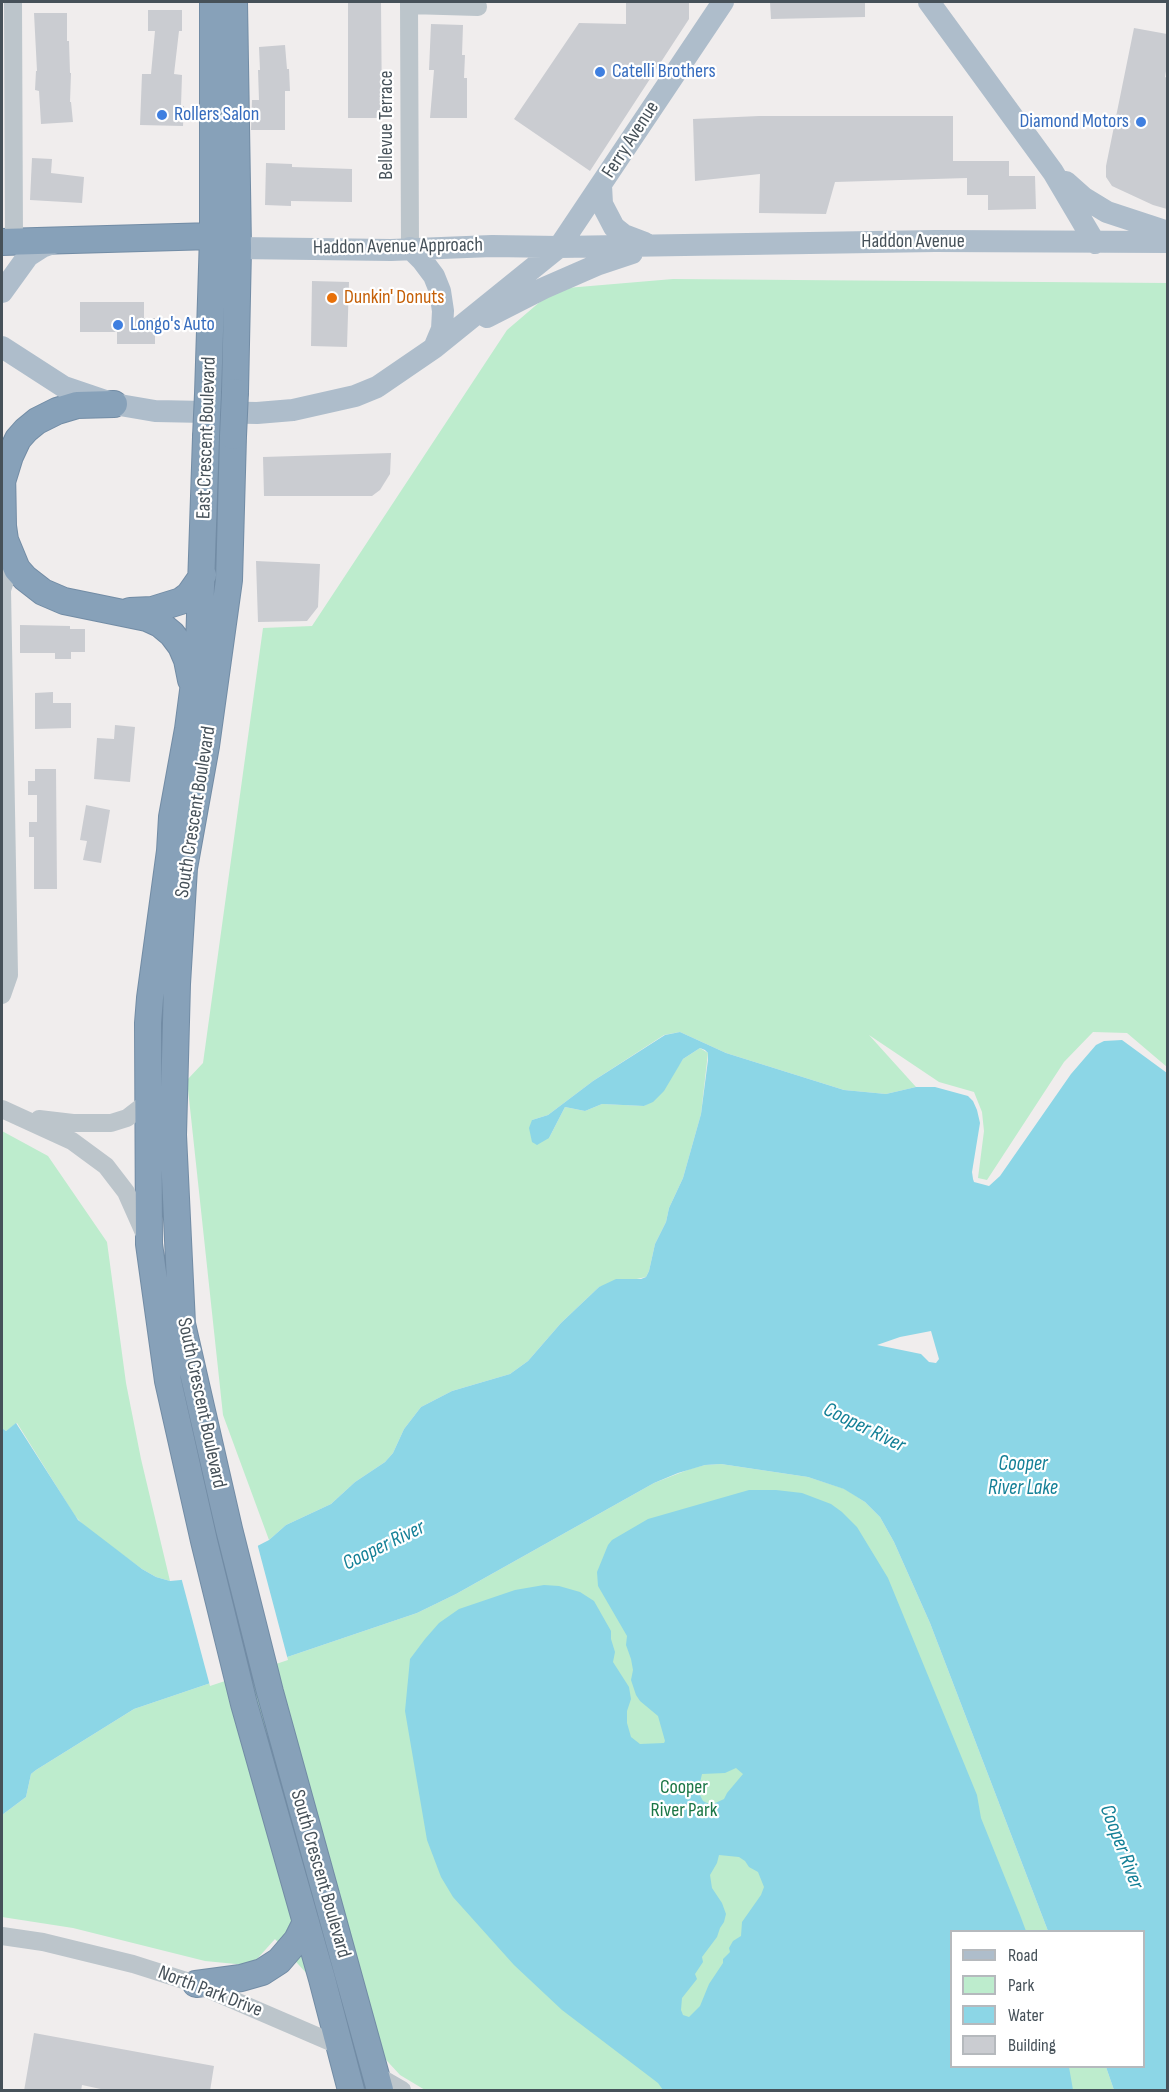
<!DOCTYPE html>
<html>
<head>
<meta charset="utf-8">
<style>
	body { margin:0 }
	#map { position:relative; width:1169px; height:2092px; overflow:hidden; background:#f0eded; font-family:"Sofia Sans Condensed",sans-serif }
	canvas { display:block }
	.frame { position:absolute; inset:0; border:3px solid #465159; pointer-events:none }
	.legend { position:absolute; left:950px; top:1930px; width:195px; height:138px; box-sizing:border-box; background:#fff; border:2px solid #b5b9bd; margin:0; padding:8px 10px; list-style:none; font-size:18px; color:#465159 }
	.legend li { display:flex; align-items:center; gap:12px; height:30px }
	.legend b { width:30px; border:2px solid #b5b9bd }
</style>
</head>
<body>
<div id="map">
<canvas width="1169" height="2092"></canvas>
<div class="frame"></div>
<ul class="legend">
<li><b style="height:8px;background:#aebdcb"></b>Road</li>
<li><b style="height:16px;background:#bdeccd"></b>Park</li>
<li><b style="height:16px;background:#8cd6e6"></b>Water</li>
<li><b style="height:16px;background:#caccd1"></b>Building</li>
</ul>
</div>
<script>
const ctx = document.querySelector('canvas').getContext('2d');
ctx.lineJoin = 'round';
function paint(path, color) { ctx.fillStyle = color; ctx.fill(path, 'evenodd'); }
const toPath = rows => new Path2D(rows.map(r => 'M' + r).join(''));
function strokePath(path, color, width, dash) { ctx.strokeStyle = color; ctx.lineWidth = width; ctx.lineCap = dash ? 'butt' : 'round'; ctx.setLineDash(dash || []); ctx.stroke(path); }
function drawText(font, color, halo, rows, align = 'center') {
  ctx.font = font + ' "Sofia Sans Condensed",sans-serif'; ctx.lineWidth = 4.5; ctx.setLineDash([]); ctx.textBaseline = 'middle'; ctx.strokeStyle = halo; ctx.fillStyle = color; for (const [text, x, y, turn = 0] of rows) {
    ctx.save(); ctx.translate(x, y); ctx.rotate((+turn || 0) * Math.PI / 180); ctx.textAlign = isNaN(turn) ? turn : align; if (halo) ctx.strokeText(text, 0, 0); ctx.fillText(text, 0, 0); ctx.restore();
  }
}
paint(toPath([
	[673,279,1167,283,1167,1067,1127,1033,1093,1032,1064,1062,987,1180,978,1178,984,1131,982,1112,974,1092,939,1082,869,1035,916,1087,886,1094,844,1090,726,1053,680,1032,664,1035,593,1081,548,1115,532,1120,549,1138,565,1107,585,1111,602,1104,644,1106,653,1101,683,1059,700,1048,708,1053,701,1114,683,1178,669,1208,666,1222,655,1244,649,1271,646,1277,599,1287,561,1323,528,1361,510,1374,452,1391,421,1407,404,1429,393,1453,385,1462,355,1482,331,1504,286,1525,269,1540,223,1415,187,1080,203,1063,263,628,312,626,507,330,555,289],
	[2,1131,48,1156,107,1242,126,1383,141,1459,170,1581,156,1577,142,1569,86,1528,75,1516,17,1423,6,1431,2,1428],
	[721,1464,808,1477,845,1489,865,1502,880,1517,894,1542,930,1623,1048,1931,952,1932,952,2066,1106,2067,1114,2090,425,2090,400,2075,275,1939,257,1959,246,1965,205,1961,73,1928,2,1917,2,1815,26,1797,31,1774,36,1770,134,1709,417,1613,456,1594,654,1483,690,1469,705,1465]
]), '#bdeccd');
paint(toPath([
	[680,1032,726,1053,844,1090,886,1094,916,1087,935,1087,968,1096,973,1101,977,1110,980,1123,972,1172,973,1179,974,1182,989,1186,1000,1176,1071,1074,1096,1045,1104,1041,1122,1040,1167,1073,1167,2090,1114,2090,1106,2067,1144,2066,1144,1932,1048,1931,930,1623,894,1542,880,1517,865,1502,844,1489,808,1477,721,1464,705,1465,678,1473,654,1483,456,1594,417,1613,134,1709,36,1770,31,1774,26,1797,2,1815,2,1428,6,1431,16,1423,78,1520,142,1569,156,1577,170,1581,181,1580,209,1571,269,1540,286,1525,331,1504,355,1482,385,1462,393,1453,404,1429,421,1407,452,1391,510,1374,528,1361,561,1323,599,1287,616,1279,641,1279,646,1277,649,1271,655,1244,666,1222,669,1208,683,1178,701,1114,708,1060,708,1053,705,1050,700,1048,683,1059,664,1091,653,1102,644,1106,602,1104,585,1111,565,1107,549,1138,537,1145,532,1142,529,1128,532,1120,548,1115,593,1081,665,1035],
	[931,1331,939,1359,936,1363,929,1362,921,1354,877,1345,900,1337],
	[749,1490,776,1490,802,1493,831,1504,842,1512,857,1527,888,1578,977,1795,981,1818,1020,1915,1026,1931,952,1932,952,2066,1069,2067,1073,2090,663,2090,658,2083,562,2010,514,1965,453,1897,441,1877,427,1840,405,1711,410,1659,425,1639,439,1623,459,1609,515,1590,544,1585,559,1586,580,1592,594,1601,611,1631,611,1639,615,1652,613,1662,629,1687,631,1699,627,1711,627,1723,631,1737,640,1744,664,1743,665,1741,658,1716,640,1701,636,1695,631,1680,633,1670,631,1659,626,1645,627,1636,598,1586,597,1572,608,1545,612,1540,648,1519],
	[736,1768,743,1774,727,1793,724,1799,711,1805,703,1801,698,1791,702,1774,725,1773],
	[719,1855,739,1857,745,1861,749,1867,758,1872,764,1887,761,1895,742,1922,741,1936,733,1941,729,1948,730,1952,723,1959,723,1963,709,1984,700,2006,689,2017,683,2015,681,2010,682,1998,697,1979,695,1974,703,1962,702,1957,717,1937,720,1928,724,1922,726,1914,722,1903,712,1888,710,1875,717,1863]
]), '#8cd6e6');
paint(toPath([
	[257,1543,288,1660,210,1686,181,1577,208,1569]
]), '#f0eded');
paint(toPath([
	[348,2,381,2,382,118,348,118],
	[626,2,689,2,689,19,590,171,514,119,579,23,626,24],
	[770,2,865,2,865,17,771,19],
	[148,10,182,10,182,31,179,31,174,74,182,75,181,106,184,106,183,126,140,125,142,74,151,74,155,31,148,31],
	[34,13,67,13,67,41,69,41,70,73,71,73,70,102,71,102,73,122,41,124,39,91,35,90,36,71,37,71],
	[431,24,463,25,462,55,465,55,464,78,467,78,467,118,430,118,434,70,429,70],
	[1134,28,1167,34,1167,65,1165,77,1167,78,1167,209,1153,205,1112,186,1106,177,1106,166],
	[285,45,287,69,289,69,290,91,285,91,285,130,251,130,252,100,259,100,258,70,260,70,259,47],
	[759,116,953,116,953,161,1009,161,1009,176,1035,176,1036,209,988,210,988,195,967,195,967,178,835,182,826,214,759,213,760,174,695,181,693,119],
	[32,158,52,159,51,173,84,177,82,203,30,200],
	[266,163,292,164,292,167,352,169,352,202,291,201,291,206,265,205],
	[312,281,349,282,347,347,311,346],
	[80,302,144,302,144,318,155,318,155,344,117,344,117,332,80,332],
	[391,453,390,474,380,490,372,496,264,496,263,457],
	[256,561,320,564,318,607,307,621,258,622],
	[20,625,70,626,70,629,85,629,85,652,71,652,71,659,55,659,55,653,20,653],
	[53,692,53,703,71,703,71,728,35,729,35,693],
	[115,725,135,727,130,782,94,779,97,738,114,739],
	[35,769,56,769,57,889,34,889,34,837,29,837,29,822,37,822,37,795,28,795,28,781,35,781],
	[86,805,110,810,101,863,83,860,87,841,80,840],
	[34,2033,214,2066,210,2091,110,2091,82,2085,81,2091,24,2091]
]), '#caccd1');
const highway = toPath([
	[234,2,238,248,235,392],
	[2,242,213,236],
	[208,394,213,236,213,2],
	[233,436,229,580,206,746,184,868,177,984,173,1135,182,1324,229,1529,270,1692,380,2090],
	[206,437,199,645,188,729,172,817,170,851,150,998,148,1023,149,1244,168,1381,204,1541,244,1704,322,1979,351,2090],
	[2,469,3,526,5,540,17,569,25,578,43,592,64,601,147,618,160,624,172,634,181,646,187,660,191,680],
	[2,482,10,456,18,439,26,430,37,421,57,411,77,405,114,404],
	[130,611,152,610,181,601,189,595,203,575],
	[196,1984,241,1978,262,1972,279,1961,297,1940,306,1922]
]);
strokePath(highway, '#728ca5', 28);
strokePath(toPath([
	[13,2,14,242],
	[409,2,410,248],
	[409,5,478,7],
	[2,995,9,975,2,590,13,557],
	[2,1109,72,1141,106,1166,126,1192,146,1237],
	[39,1119,73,1123,111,1123,127,1118,149,1101],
	[2,1936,43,1942,133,1964,196,1984,340,2046],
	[376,2075,402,2090]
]), '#bcc5cb', 18);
strokePath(toPath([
	[929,2,1053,172,1095,243],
	[1066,182,1084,198,1107,212,1168,232],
	[601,185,602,204,614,227,624,235,645,243],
	[238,248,391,250,492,246,559,247,935,241,1168,242],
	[410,248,422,260,434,276,440,291,443,311,442,329,434,348],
	[2,292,28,256,42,247,59,241],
	[487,317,544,288,599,264,632,253],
	[2,347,64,387,114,404,155,411,257,413,293,410,355,396,377,387,434,348,559,247,723,2]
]), '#aebdcb', 22);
strokePath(highway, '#87a1b9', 26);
const highwayBridge = toPath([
	[233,436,235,392],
	[206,437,208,394]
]);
strokePath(highwayBridge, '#728ca5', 28, []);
strokePath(highwayBridge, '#87a1b9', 26);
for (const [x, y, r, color] of [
	[600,72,6,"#3f7fe0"],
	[162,115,6,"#3f7fe0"],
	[1141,122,6,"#3f7fe0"],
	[332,298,6,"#e8710a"],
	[118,325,6,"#3f7fe0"]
]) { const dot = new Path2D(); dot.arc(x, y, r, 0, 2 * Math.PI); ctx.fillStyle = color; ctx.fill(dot); strokePath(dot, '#fff', 2); }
drawText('20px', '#366cbe', '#fff', [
	["Catelli Brothers",612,72],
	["Rollers Salon",174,115],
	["Diamond Motors",1129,122,"right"],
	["Longo's Auto",130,325]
], 'left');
drawText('20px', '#465159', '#fff', [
	["Bellevue Terrace",387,125,-90],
	["Ferry Avenue",631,140,-57],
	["Haddon Avenue",913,242],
	["Haddon Avenue Approach",398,247,-1],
	["East Crescent Boulevard",207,438,-88],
	["South Crescent Boulevard",196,812,-81],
	["South Crescent Boulevard",201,1403,78],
	["South Crescent Boulevard",320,1874,74],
	["North Park Drive",210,1992,21]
]);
drawText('20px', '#c56008', '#fff', [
	["Dunkin' Donuts",344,298]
], 'left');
drawText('20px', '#1b7646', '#fff', [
	["Cooper",684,1788],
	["River Park",684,1811]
]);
drawText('italic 21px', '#148097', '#fff', [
	["Cooper River",864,1428,26],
	["Cooper",1023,1465],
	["River Lake",1023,1489],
	["Cooper River",384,1546,-26],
	["Cooper River",1121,1847,69]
]);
</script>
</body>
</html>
